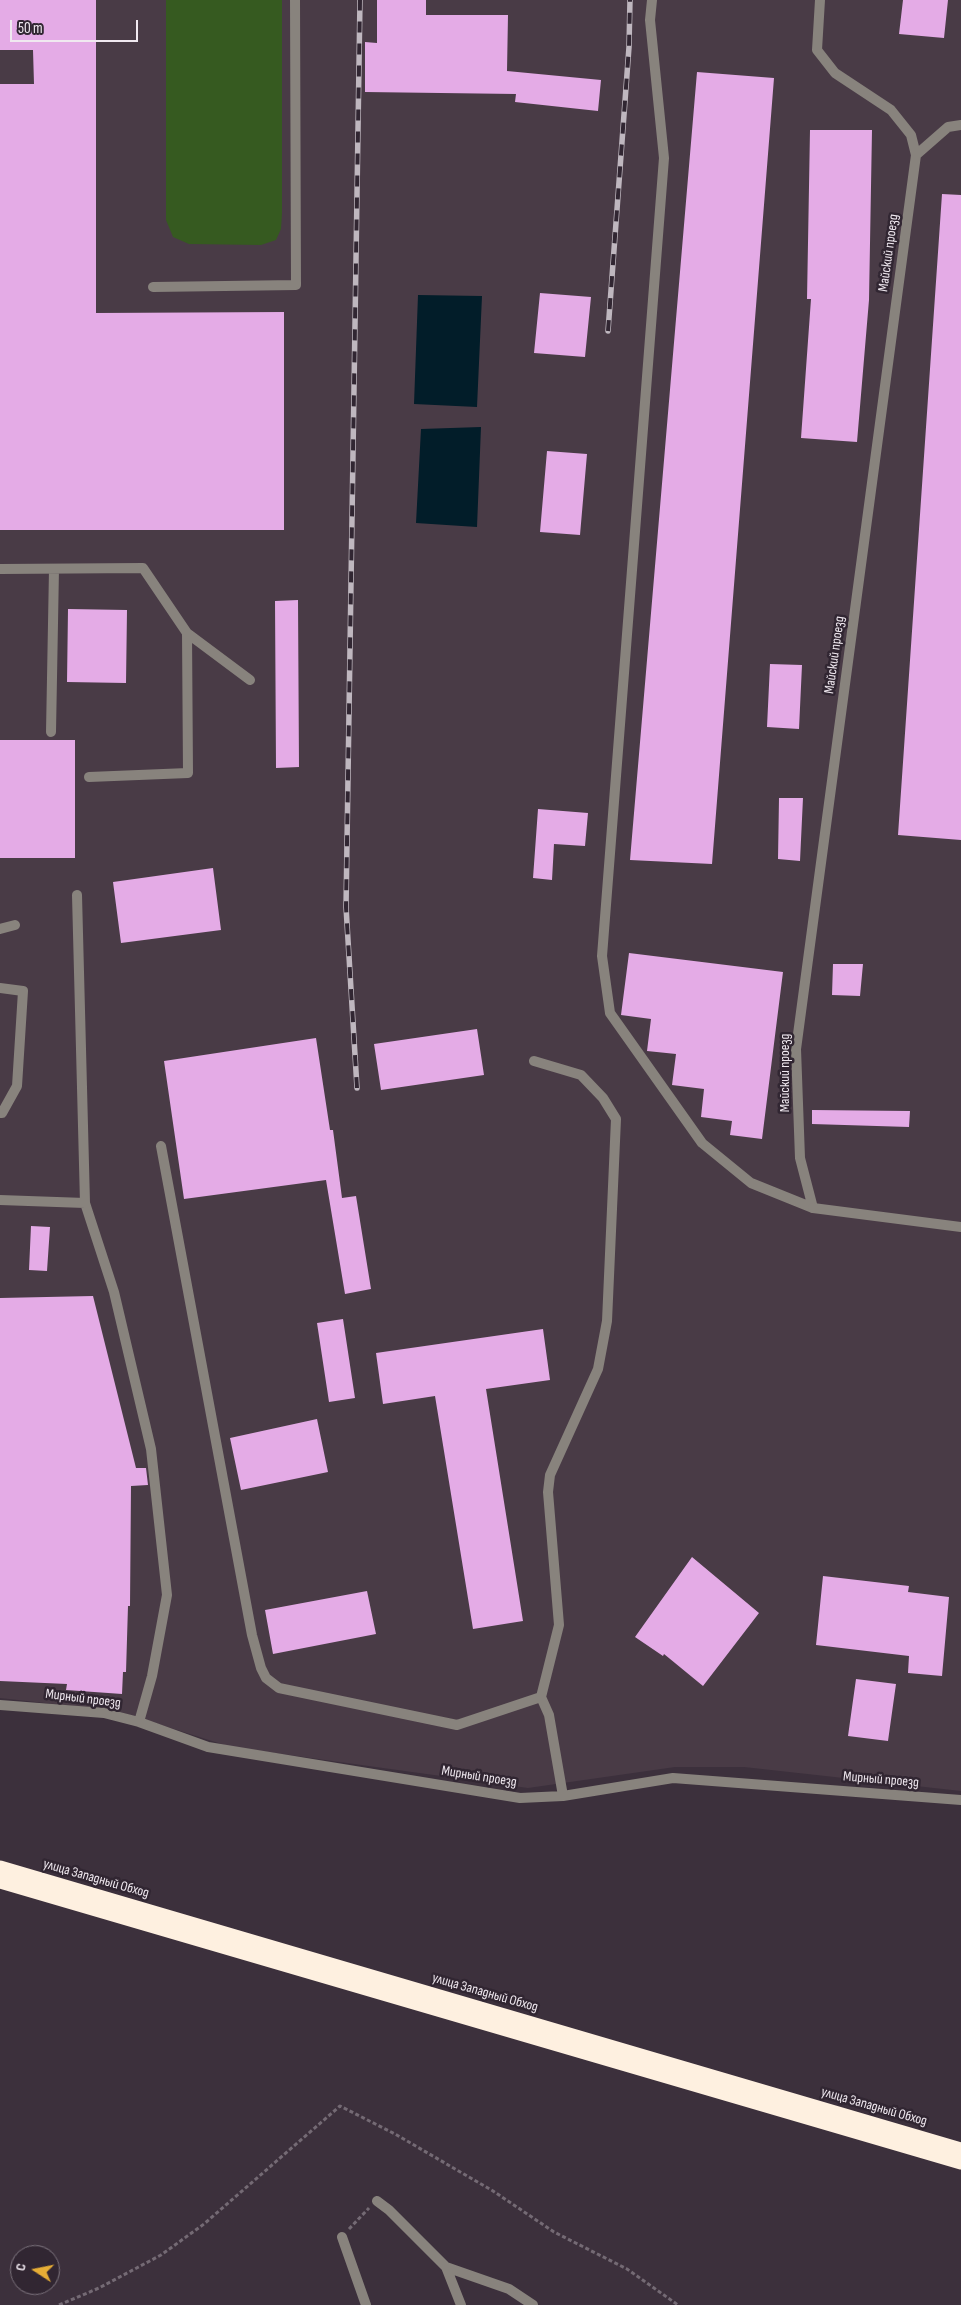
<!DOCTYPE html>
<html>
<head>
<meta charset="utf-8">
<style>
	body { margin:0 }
	#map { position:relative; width:961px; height:2305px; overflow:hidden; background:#3c303c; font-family:"Sofia Sans Condensed",sans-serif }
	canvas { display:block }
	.north { position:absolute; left:10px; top:2245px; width:50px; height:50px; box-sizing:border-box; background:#312632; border:1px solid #7d747e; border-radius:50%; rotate:281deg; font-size:14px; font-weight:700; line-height:20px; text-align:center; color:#f0e9f0 }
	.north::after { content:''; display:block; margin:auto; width:18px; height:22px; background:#e6ad36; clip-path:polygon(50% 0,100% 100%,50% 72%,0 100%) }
	.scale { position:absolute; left:10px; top:20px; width:128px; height:22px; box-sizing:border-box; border:2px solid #f0e9f0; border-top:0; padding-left:6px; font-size:15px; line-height:18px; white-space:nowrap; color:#f0e9f0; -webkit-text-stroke:4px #312632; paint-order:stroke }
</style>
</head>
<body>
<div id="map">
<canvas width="961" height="2305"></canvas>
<div class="north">С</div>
<div class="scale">50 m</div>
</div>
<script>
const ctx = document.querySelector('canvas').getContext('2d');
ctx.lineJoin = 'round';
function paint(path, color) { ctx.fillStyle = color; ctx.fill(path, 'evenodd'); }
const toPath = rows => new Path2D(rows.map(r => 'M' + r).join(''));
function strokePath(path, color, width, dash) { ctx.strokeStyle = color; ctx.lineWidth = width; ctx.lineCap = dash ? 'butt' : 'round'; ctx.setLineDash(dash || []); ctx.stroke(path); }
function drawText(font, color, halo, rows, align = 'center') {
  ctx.font = font + ' "Sofia Sans Condensed",sans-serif'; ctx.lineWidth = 5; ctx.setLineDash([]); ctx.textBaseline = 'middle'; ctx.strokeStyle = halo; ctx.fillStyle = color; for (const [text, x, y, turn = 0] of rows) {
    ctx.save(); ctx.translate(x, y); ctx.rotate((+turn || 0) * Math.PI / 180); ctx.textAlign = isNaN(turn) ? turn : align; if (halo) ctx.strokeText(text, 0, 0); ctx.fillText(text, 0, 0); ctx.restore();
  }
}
paint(toPath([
	[0,0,961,0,961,1791,744,1767,675,1767,528,1788,231,1747,117,1711,0,1698]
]), '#493b46');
paint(toPath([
	[166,0,282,0,282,213,281,229,276,240,261,245,189,244,173,237,166,220]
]), '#365a20');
paint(toPath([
	[418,295,482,296,477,407,414,404],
	[481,427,477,527,416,523,421,429]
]), '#021d29');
paint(toPath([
	[0,0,96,0,96,313,284,312,284,530,0,530,0,84,34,84,33,50,0,50],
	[377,0,426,0,426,15,508,15,507,71,601,80,598,111,515,102,516,94,365,92,365,42,377,43],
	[903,0,948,0,944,38,899,34],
	[697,72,774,78,712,864,630,860],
	[810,130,872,130,869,300,857,442,801,438,811,299,807,299],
	[942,194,961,195,961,840,898,835],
	[540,293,591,297,585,357,534,353],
	[547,451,587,454,580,535,540,532],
	[298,600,299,767,276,768,275,601],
	[68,609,127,610,126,683,67,682],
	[770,664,802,665,799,729,767,727],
	[0,740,75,740,75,858,0,858],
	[779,798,803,798,800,861,778,859],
	[538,809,588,813,585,846,554,844,552,880,533,878],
	[213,868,221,930,121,943,113,882],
	[629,953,783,972,762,1139,730,1135,732,1121,701,1117,704,1089,672,1085,676,1054,647,1051,651,1019,621,1015],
	[833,964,863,964,860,996,832,995],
	[477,1029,484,1075,381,1090,374,1044],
	[316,1038,330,1130,333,1130,342,1198,356,1196,371,1289,345,1294,326,1180,184,1199,164,1061],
	[812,1110,910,1111,909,1127,812,1124],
	[31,1226,50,1227,47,1271,29,1270],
	[93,1296,136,1468,146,1468,148,1485,131,1486,130,1606,128,1606,126,1672,123,1672,122,1694,66,1690,67,1684,0,1681,0,1298],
	[343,1319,355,1398,329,1402,317,1323],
	[543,1329,550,1380,486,1389,523,1621,473,1629,435,1396,383,1404,376,1353],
	[317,1419,328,1472,241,1490,230,1438],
	[692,1557,759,1613,703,1686,664,1654,663,1656,635,1637],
	[823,1576,909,1586,908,1592,949,1597,942,1676,908,1673,909,1656,816,1645],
	[367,1591,376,1634,273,1654,265,1610],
	[856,1679,896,1684,888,1741,848,1736]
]), '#e4abe6');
strokePath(toPath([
	[349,2229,369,2208],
	[59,2305,99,2288,161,2255,204,2224,340,2106,395,2134,493,2191,554,2232,627,2269,678,2305]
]), '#746a74', 3, [4, 2.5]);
strokePath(toPath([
	[652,0,650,20,664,158,602,956,610,1013,702,1143,751,1183,813,1208],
	[916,155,948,127,961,125],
	[153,287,296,285,295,0],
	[0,569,143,568,187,633,188,773,89,777],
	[187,633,250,680],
	[51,732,54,569],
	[77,895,85,1203,114,1292,151,1449,167,1595,152,1676,139,1722],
	[0,929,15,925],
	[0,988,23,991,17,1086,2,1113,0,1113],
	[534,1061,581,1075,603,1098,616,1119,607,1321,598,1369,550,1475,548,1492,559,1625,541,1697,549,1715,563,1796],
	[161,1146,252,1635,261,1668,266,1678,279,1688,457,1725,541,1697],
	[0,1200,85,1203],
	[813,1208,800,1158,796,1049,916,155,911,135,891,110,835,73,817,50,820,0],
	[0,1705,104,1713,139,1722,208,1747,520,1798,563,1796,673,1778,961,1800],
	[377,2201,389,2210,446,2267,509,2289,533,2305],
	[342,2237,366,2305],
	[446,2267,461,2305]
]), '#88837d', 10);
strokePath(toPath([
	[813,1208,961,1227]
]), '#88837d', 10);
strokePath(toPath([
	[0,1868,961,2150],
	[0,1881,961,2162]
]), '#fef0e0', 15);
const rail = toPath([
	[608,331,629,47,630,0],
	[357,1088,346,907,360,0]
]);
strokePath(rail, '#bfb7bf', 5.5);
strokePath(rail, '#312632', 4, [11]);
drawText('14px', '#f0e9f0', '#312632', [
	["Майский проезд",889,253,-82],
	["Майский проезд",835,655,-82],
	["Майский проезд",785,1073,-90],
	["Мирный проезд",83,1699,7],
	["Мирный проезд",479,1777,9],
	["Мирный проезд",881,1780,5],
	["улица Западный Обход",96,1879,16],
	["улица Западный Обход",485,1993,16],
	["улица Западный Обход",874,2107,16]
]);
</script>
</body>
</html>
